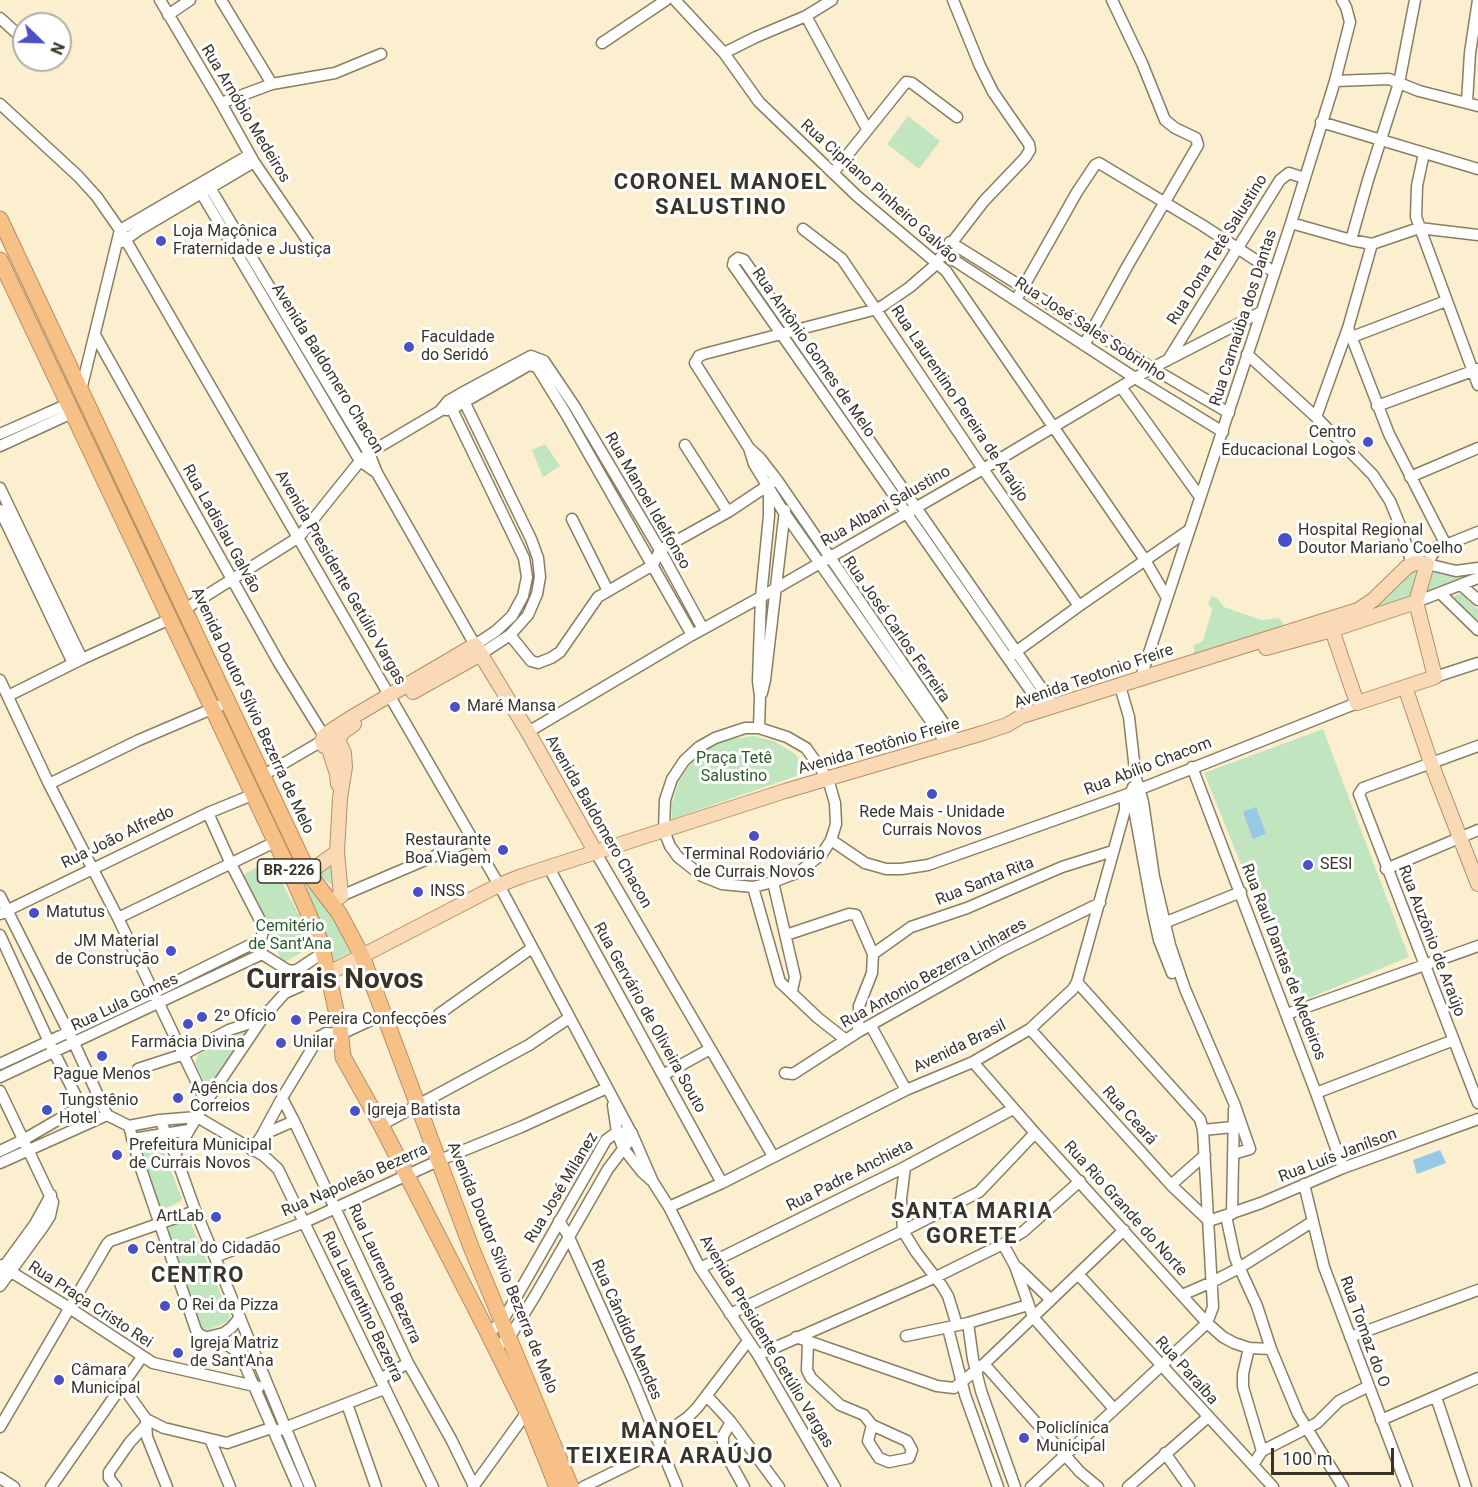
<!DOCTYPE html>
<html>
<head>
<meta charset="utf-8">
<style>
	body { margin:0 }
	#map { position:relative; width:1478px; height:1487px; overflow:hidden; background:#fbefd0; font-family:Roboto,sans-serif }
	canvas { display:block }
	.north { position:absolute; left:12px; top:12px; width:60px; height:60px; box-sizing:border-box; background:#fff; border:2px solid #b0aea9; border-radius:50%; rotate:113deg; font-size:16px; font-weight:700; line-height:24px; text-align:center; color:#393428 }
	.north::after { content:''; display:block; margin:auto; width:21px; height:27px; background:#4b4fc5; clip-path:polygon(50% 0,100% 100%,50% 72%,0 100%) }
	.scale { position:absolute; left:1271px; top:1448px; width:123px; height:27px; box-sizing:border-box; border:3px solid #393428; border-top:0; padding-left:8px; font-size:18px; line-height:21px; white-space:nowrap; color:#393428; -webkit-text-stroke:4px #fff; paint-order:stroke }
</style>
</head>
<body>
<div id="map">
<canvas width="1478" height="1487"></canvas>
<div class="north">N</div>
<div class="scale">100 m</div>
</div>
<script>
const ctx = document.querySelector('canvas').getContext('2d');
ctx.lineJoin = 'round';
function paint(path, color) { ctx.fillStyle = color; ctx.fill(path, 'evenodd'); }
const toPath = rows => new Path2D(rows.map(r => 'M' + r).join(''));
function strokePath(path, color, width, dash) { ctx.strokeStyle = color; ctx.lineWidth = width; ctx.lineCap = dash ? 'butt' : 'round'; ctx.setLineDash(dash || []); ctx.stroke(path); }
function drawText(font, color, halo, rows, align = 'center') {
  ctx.font = font + ' Roboto,sans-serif'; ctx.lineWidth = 6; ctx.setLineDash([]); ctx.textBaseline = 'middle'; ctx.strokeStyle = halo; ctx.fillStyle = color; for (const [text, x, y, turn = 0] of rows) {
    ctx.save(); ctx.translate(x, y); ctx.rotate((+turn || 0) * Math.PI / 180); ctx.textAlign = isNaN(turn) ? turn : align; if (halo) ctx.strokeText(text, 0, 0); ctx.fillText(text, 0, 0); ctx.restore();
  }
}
paint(toPath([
	[908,116,940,141,919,169,887,144],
	[545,444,560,466,543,477,532,450],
	[1428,570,1446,575,1469,576,1421,595],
	[1411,571,1417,571,1418,580,1412,596,1407,600,1361,613],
	[1461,593,1478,609,1478,624,1452,597],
	[1212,596,1217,598,1224,607,1261,620,1279,618,1284,625,1198,654,1194,653,1194,645,1203,641,1212,610,1208,603],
	[1323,729,1409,957,1297,1003,1204,773],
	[754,736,774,741,794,753,811,771,672,819,672,803,679,781,692,762,710,746,731,739],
	[270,860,315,945,283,963,241,876],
	[333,862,334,875,332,885,316,874],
	[305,886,309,887,338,922,351,945,350,952,329,964,303,891],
	[246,1030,248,1030,248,1032,222,1066,215,1079,206,1084,195,1063,198,1055],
	[158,1138,182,1199,180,1202,159,1211,139,1144],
	[189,1219,230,1316,229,1321,203,1332,200,1330,168,1230,169,1226]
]), '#c1e5bf');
paint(toPath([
	[1256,807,1266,834,1253,839,1243,812],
	[1440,1150,1446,1163,1417,1174,1413,1160]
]), '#95c9e5');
const minor = toPath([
	[160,0,221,103,254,162,308,241],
	[221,0,272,84],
	[675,0,724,53,759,102,857,196,946,271,1145,560,1167,598],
	[168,15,190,0],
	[806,16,867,129],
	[0,18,23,39],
	[602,43,666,0],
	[724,53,756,37,806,16,832,0],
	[1335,81,1389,79,1419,91,1478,106],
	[1467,102,1470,53,1478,0],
	[221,103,272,84,335,73,381,54],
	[0,104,78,176,97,197,120,230,499,885,633,1136,653,1182,669,1207,700,1268,758,1355,835,1487],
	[1321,122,1478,169],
	[1424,153,1417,186,1416,217,1478,385],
	[833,173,906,82,912,83,957,117],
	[206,181,369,453,377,473,475,645,496,631,512,616,523,596,527,577,524,558,448,401],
	[197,186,360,461,377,473],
	[1291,223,1351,240,1372,244,1419,228,1478,235],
	[803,229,842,259,983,469,1079,606],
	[1351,240,1368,180,1399,83,1415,0],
	[122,242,139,230,254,162],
	[950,242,1152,368,1229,413],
	[943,253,1135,378,1223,432],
	[1016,300,1077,192,1095,165,1099,163,1202,225,1274,272],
	[1348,328,1389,434,1446,545],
	[95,335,279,663,324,736],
	[1352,337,1446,301],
	[1084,345,1128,265,1198,145,1196,138,1175,128,1165,120,1142,63,1112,0],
	[1247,354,1316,417,1373,475,1390,501,1401,528,1412,564],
	[1168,360,1280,180,1289,173,1304,178],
	[1121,387,1200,497],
	[81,390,120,230,249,155],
	[462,397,531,539,538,558,540,577,537,594,528,615,510,635,481,654],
	[1377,406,1478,369],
	[446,410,452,409,529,365,537,367,566,414,692,635],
	[1316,417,1348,328,1372,244],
	[0,434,68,404],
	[685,445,728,512],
	[0,446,72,413],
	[749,448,760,458,777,480,956,741],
	[1410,477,1478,448],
	[0,488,82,659],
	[0,510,73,663],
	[572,519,608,591],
	[1437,547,1427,564,1456,571,1478,568],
	[1410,555,1446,545,1478,532],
	[1461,585,1478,600],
	[1440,593,1478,630],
	[1416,602,1478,578],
	[185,609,299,537,360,461,369,453,440,411,448,401,460,394,531,356,544,361,575,407,660,550,703,629],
	[510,635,531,661,538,663,551,658,560,652,598,597,653,565,660,550,728,512,773,482],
	[1010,656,1079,606,1189,530],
	[1141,677,1291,223,1335,81,1350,22,1346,7,1342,0],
	[1435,677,1478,663],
	[0,680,49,784,118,918,206,1102],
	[762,693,765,680,785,510],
	[1122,693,1129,717,1136,779,1143,802,1154,877,1170,945,1185,989,1234,1103,1250,1149,1233,1154],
	[8,696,82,659,170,619],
	[1044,710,733,265,734,261,738,258,744,260,1054,706],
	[745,728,759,728,787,737,806,748,828,779,835,803,836,824,831,840,822,854,799,872,773,882,753,887,722,884,702,876,678,857,670,846,664,831,665,800,672,779,684,761,699,747,715,738,745,728],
	[759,728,760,696,758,681,761,597,769,516,769,491],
	[528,732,692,635,761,597,983,469,1152,368,1261,312],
	[947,744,783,511,754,464,749,448,695,363,699,356,704,354,877,309,884,305,910,287,933,267,984,201,1025,158,1030,150,1029,144,993,92,980,66,953,0],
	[1478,746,1363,788,1359,794,1478,1103],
	[1192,767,1316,1093,1343,1168],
	[262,776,322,741],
	[49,784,139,740,228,702],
	[1133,787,1131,792,1153,913,1159,940,1172,973],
	[208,813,231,864,264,928,261,939,256,942],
	[831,840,865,863,886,869,901,869,928,865,1125,795,1357,703],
	[596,853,773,1156],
	[549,868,722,1183],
	[1386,869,1478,830],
	[773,882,795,977,792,991],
	[753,887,780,982,818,1018,846,1040],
	[0,896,74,1043,107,1115],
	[341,896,472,840],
	[0,914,208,813,252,795],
	[118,918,275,842],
	[1159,925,1241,892],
	[0,935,49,1042,89,1122],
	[786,935,849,914,856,915,873,954,872,973,859,1006,858,1032],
	[873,954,911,927,967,908,1062,867,1113,851],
	[439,1014,532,948],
	[1287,1014,1478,946],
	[871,1026,906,1090],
	[1030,1029,1171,1185,1209,1221,1261,1203,1343,1168,1478,1119],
	[973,1062,1035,1133,1207,1323,1223,1337,1234,1343,1249,1348,1271,1349],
	[0,1064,153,993,256,942,262,954,289,971,297,970,324,952],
	[138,1069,184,1054,229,1030,262,1019],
	[785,1073,793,1074,858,1032,1002,951,1100,903],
	[663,1075,710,1049],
	[0,1077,262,954],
	[0,1091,53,1202,50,1216,43,1227,0,1286],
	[1316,1093,1454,1040],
	[282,1098,294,1121],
	[613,1105,617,1132,623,1148,642,1172,651,1180],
	[107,1115,129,1126,139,1163,196,1330,200,1335,229,1346,240,1354,298,1487],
	[197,1117,264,1156,278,1169,433,1487],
	[160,1120,175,1154,194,1207,310,1487],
	[381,1125,529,1045,569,1018],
	[129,1126,160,1120,197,1117],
	[1203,1130,1233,1127],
	[262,1135,282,1098,319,1037,326,1033,341,1034,384,1014],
	[132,1139,189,1130],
	[252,1150,262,1135,294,1121,408,1363,451,1439,474,1486],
	[0,1151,23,1140,99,1096],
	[175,1154,206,1102,262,1019,275,1004,285,993,327,974],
	[0,1163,107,1115],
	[905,1167,901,1199,903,1231,916,1252,942,1286,948,1296,957,1325],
	[1304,1184,1324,1267,1407,1487],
	[1171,1185,1205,1155],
	[669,1207,722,1183,906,1090,973,1062,1030,1029,1073,989,1077,982,1125,810,1125,795],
	[1232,1214,1234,1109],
	[1226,1216,1235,1258,1257,1306,1271,1349,1298,1414,1343,1487],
	[559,1221,568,1235,634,1382,677,1487],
	[1003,1244,1015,1266,1033,1317,1114,1409],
	[215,1257,305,1222,440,1160,521,1127,607,1088],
	[0,1265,68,1307,153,1363,259,1387],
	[700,1268,905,1167,1013,1109],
	[1018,1268,1050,1299],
	[0,1272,35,1224,51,1195],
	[1078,1274,1273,1487],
	[1182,1295,1212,1282,1239,1268,1312,1222],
	[730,1314,903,1231,979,1192,1035,1133],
	[968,1323,973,1359,981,1391,1015,1487],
	[948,1328,965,1395,998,1487],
	[488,1333,502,1322,606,1140,617,1132,632,1133],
	[906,1336,968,1323,1028,1305],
	[208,1337,224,1333,232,1327,240,1317],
	[796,1337,937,1386,954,1388,984,1364,1124,1230],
	[1350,1337,1478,1290],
	[808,1341,807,1370,811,1378,840,1405,864,1415,872,1425,907,1441,912,1450,909,1458,889,1462,879,1458,868,1441,872,1425],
	[495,1348,509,1338,535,1296,608,1169,633,1136],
	[1249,1348,1243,1374,1243,1387,1262,1451],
	[758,1355,936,1277,1003,1244,1024,1231,1080,1181],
	[984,1364,1080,1472,1098,1487],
	[380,1379,408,1363],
	[123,1387,146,1419,164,1428,227,1443,271,1428],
	[707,1396,731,1422,779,1487],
	[1436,1397,1466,1487],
	[347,1404,376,1487],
	[1381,1420,1478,1378],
	[146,1422,147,1437,167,1487],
	[731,1422,723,1436,723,1449,744,1487],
	[0,1427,107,1244,110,1241,195,1211],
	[279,1430,384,1389],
	[210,1439,230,1487],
	[657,1439,688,1417,697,1408,748,1341],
	[1165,1453,1189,1487],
	[1253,1465,1262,1451,1317,1423,1339,1401,1369,1386],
	[0,1478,14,1487],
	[51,1487,142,1357],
	[116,1487,109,1478,109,1472,130,1442,146,1425],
	[473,1487,527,1412,532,1409],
	[583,1487,661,1449],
	[1031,1487,1207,1323,1213,1307,1203,1130,1200,1119,1077,982],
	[1128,1487,1208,1417]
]);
const major = toPath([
	[1266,648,1332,630,1416,602],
	[1405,687,1431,763,1478,884],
	[413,692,481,654],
	[329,732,349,719,475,645,528,732,596,853],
	[339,738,337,735,329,732,324,736,322,741,324,746,333,748,337,746,339,738,343,732,354,724],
	[329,749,337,774,338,784],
	[300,879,337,852],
	[330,902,341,896,337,852,340,798,345,767,344,753,339,742],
	[327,974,499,885,522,876,785,791,983,733,1007,725,1022,716,1358,610,1373,600,1407,567,1414,563,1427,564,1416,602,1435,677,1357,703,1332,630]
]);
const highway = toPath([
	[0,219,309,874,339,913,362,956,471,1247,571,1487],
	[0,260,295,883,321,942,340,1028,343,1057,381,1125,488,1333,527,1412,557,1487]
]);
strokePath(minor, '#897e62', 13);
strokePath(major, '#b48f66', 16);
strokePath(highway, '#b48f66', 17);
strokePath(minor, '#fff', 10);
strokePath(major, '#fad9b7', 14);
strokePath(highway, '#f7c087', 15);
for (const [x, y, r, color] of [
	[161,241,6,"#4b4fc5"],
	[409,347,6,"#4b4fc5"],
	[1368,442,6,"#4b4fc5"],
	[1285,540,8,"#4b4fc5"],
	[455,707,6,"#4b4fc5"],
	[932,794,6,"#4b4fc5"],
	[754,836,6,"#4b4fc5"],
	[503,850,6,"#4b4fc5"],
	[1308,865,6,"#4b4fc5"],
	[418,892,6,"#4b4fc5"],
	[34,913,6,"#4b4fc5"],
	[171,951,6,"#4b4fc5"],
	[202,1017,6,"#4b4fc5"],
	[296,1020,6,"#4b4fc5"],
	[188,1024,6,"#4b4fc5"],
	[281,1043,6,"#4b4fc5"],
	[102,1056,6,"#4b4fc5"],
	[178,1098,6,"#4b4fc5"],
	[47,1110,6,"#4b4fc5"],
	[355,1111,6,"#4b4fc5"],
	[117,1155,6,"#4b4fc5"],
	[216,1217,6,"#4b4fc5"],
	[133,1249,6,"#4b4fc5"],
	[165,1306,6,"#4b4fc5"],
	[178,1353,6,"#4b4fc5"],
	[59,1380,6,"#4b4fc5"],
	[1024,1438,6,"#4b4fc5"]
]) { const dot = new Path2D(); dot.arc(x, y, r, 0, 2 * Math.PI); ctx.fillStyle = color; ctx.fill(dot); strokePath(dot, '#fff', 2); }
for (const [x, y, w] of [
	[289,871,63]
]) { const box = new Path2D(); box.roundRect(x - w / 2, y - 12, w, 24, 4.5); ctx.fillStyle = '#fff'; ctx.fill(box); strokePath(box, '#393428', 1.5); }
drawText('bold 15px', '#393428', null, [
	["BR-226",289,871]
]);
drawText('16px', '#393428', '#fff', [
	["Rua Arnóbio Medeiros",245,114,59],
	["Rua Cipriano Pinheiro Galvão",879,192,42],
	["Rua Dona Tetê Salustino",1218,250,-58],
	["Rua Carnaúba dos Dantas",1244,318,-72],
	["Rua José Sales Sobrinho",1090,330,33],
	["Rua Antônio Gomes de Melo",813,353,55],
	["Avenida Baldomero Chacon",327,369,58],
	["Rua Laurentino Pereira de Araújo",959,404,56],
	["Rua Manoel Idelfonso",647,501,60],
	["Rua Albani Salustino",886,507,-30],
	["Rua Ladislau Galvão",221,529,61],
	["Avenida Presidente Getúlio Vargas",340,578,60],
	["Rua José Carlos Ferreira",896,630,55],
	["Avenida Teotonio Freire",1094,677,-19],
	["Avenida Doutor Sílvio Bezerra de Melo",252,711,65],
	["Avenida Teotônio Freire",879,747,-16],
	["Rua Abílio Chacom",1148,767,-21],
	["Avenida Baldomero Chacon",598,822,60],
	["Rua João Alfredo",118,838,-26],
	["Rua Santa Rita",985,882,-22],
	["Rua Auzônio de Araújo",1431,941,69],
	["Rua Raul Dantas de Medeiros",1283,962,69],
	["Rua Antonio Bezerra Linhares",934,974,-29],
	["Rua Lula Gomes",125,1003,-25],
	["Rua Gervário de Oliveira Souto",649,1018,61],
	["Avenida Brasil",960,1047,-26],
	["Rua Ceará",1129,1116,48],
	["Rua Luís Janílson",1338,1156,-21],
	["Rua Padre Anchieta",850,1176,-27],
	["Rua Napoleão Bezerra",355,1181,-24],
	["Rua José Milanez",562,1188,-59],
	["Rua Rio Grande do Norte",1125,1209,48],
	["Avenida Doutor Sílvio Bezerra de Melo",502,1268,68],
	["Rua Laurento Bezerra",384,1274,65],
	["Rua Praça Cristo Rei",90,1305,33],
	["Rua Laurentino Bezerra",362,1307,64],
	["Rua Cândido Mendes",626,1330,66],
	["Rua Tomaz do O",1364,1332,70],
	["Avenida Presidente Getúlio Vargas",766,1342,59],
	["Rua Paraíba",1186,1371,48]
]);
drawText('16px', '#393428', '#fff', [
	["Loja Maçônica",173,232],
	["Fraternidade e Justiça",173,250],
	["Faculdade",421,338],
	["do Seridó",421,356],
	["Centro",1356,433,"right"],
	["Educacional Logos",1356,451,"right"],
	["Hospital Regional",1298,531],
	["Doutor Mariano Coelho",1298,549],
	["Maré Mansa",467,707],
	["Rede Mais - Unidade",932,813,"center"],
	["Currais Novos",932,831,"center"],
	["Restaurante",491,841,"right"],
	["Boa Viagem",491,859,"right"],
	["Terminal Rodoviário",754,855,"center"],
	["de Currais Novos",754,873,"center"],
	["SESI",1320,865],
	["INSS",430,892],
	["Matutus",46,913],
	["JM Material",159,942,"right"],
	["de Construção",159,960,"right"],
	["2º Ofício",214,1017],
	["Pereira Confecções",308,1020],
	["Farmácia Divina",188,1043,"center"],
	["Unilar",293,1043],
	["Pague Menos",102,1075,"center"],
	["Agência dos",190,1089],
	["Correios",190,1107],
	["Tungstênio",59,1101],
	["Hotel",59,1119],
	["Igreja Batista",367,1111],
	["Prefeitura Municipal",129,1146],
	["de Currais Novos",129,1164],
	["ArtLab",204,1217,"right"],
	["Central do Cidadão",145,1249],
	["O Rei da Pizza",177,1306],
	["Igreja Matriz",190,1344],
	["de Sant'Ana",190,1362],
	["Câmara",71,1371],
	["Municipal",71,1389],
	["Policlínica",1036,1429],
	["Municipal",1036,1447]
], 'left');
drawText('16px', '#2b5d2a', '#fff', [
	["Praça Tetê",734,759],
	["Salustino",734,777],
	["Cemitério",290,927],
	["de Sant'Ana",290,945]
]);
ctx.letterSpacing = '1.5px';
drawText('bold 22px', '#393428', '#fff', [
	["CORONEL MANOEL",721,183],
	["SALUSTINO",721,208],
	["SANTA MARIA",972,1212],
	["GORETE",972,1237],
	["CENTRO",198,1276],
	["MANOEL",670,1432],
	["TEIXEIRA ARAÚJO",670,1457]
]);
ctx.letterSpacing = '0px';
drawText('bold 28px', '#393428', '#fff', [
	["Currais Novos",335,981]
]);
</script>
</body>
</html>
